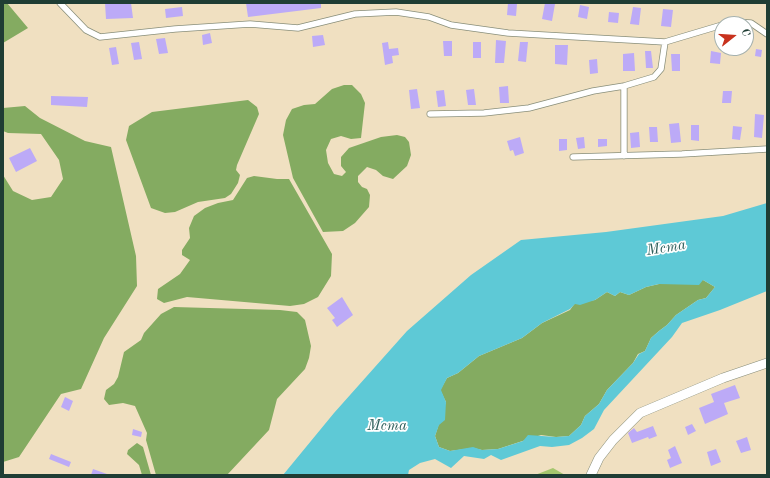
<!DOCTYPE html>
<html>
<head>
<meta charset="utf-8">
<style>
	body { margin:0 }
	#map { position:relative; width:770px; height:478px; overflow:hidden; background:#f0e0c1; font-family:"Old Standard TT",serif }
	canvas { display:block }
	.frame { position:absolute; inset:0; border:4px solid #1f3d34; pointer-events:none }
	.north { position:absolute; left:714px; top:16px; width:40px; height:40px; box-sizing:border-box; background:#fff; border:1px solid #a5b1ae; border-radius:50%; rotate:73deg; font-size:11px; font-weight:700; line-height:16px; text-align:center; color:#1f3d34 }
	.north::after { content:''; display:block; margin:auto; width:14px; height:18px; background:#c8321e; clip-path:polygon(50% 0,100% 100%,50% 72%,0 100%) }
</style>
</head>
<body>
<div id="map">
<canvas width="770" height="478"></canvas>
<div class="frame"></div>
<div class="north">С</div>
</div>
<script>
const ctx = document.querySelector('canvas').getContext('2d');
ctx.lineJoin = 'round';
function paint(path, color) { ctx.fillStyle = color; ctx.fill(path, 'evenodd'); }
const toPath = rows => new Path2D(rows.map(r => 'M' + r).join(''));
function strokePath(path, color, width, dash) { ctx.strokeStyle = color; ctx.lineWidth = width; ctx.lineCap = dash ? 'butt' : 'round'; ctx.setLineDash(dash || []); ctx.stroke(path); }
function drawText(font, color, halo, rows, align = 'center') {
  ctx.font = font + ' "Old Standard TT",serif'; ctx.lineWidth = 3.5; ctx.setLineDash([]); ctx.textBaseline = 'middle'; ctx.strokeStyle = halo; ctx.fillStyle = color; for (const [text, x, y, turn = 0] of rows) {
    ctx.save(); ctx.translate(x, y); ctx.rotate((+turn || 0) * Math.PI / 180); ctx.textAlign = isNaN(turn) ? turn : align; if (halo) ctx.strokeText(text, 0, 0); ctx.fillText(text, 0, 0); ctx.restore();
  }
}
paint(toPath([
	[553,468,565,475,535,475]
]), '#a5c66e');
paint(toPath([
	[3,3,7,3,28,28,3,43],
	[344,85,352,85,361,94,365,103,361,138,351,139,341,136,331,139,326,150,328,163,334,174,342,176,346,172,341,166,341,157,349,148,381,137,397,135,405,137,409,142,411,155,407,166,393,179,383,176,376,170,367,167,358,176,358,182,362,187,367,189,370,195,369,207,355,223,343,231,323,232,293,178,283,135,286,120,292,109,304,105,315,104,332,89],
	[248,100,257,107,259,114,237,165,236,170,240,175,238,183,231,194,225,198,198,202,175,212,165,213,151,208,126,140,129,126,152,112],
	[25,106,40,118,85,141,111,147,136,256,137,286,104,338,81,389,61,394,19,457,3,462,3,175,13,191,32,200,51,197,63,179,59,160,41,134,8,133,3,131,3,108],
	[254,176,277,179,289,179,332,254,331,276,318,297,304,304,290,306,187,297,164,303,157,299,158,289,180,274,190,260,182,255,182,250,190,238,189,228,194,216,205,208,218,203,233,200,247,178],
	[703,280,715,287,706,298,698,300,676,315,667,325,659,331,651,338,645,351,638,354,633,363,607,390,599,404,585,416,581,425,569,436,556,437,541,435,498,449,482,450,473,448,450,451,439,447,435,436,446,402,440,390,447,378,458,373,479,356,522,338,542,323,570,310,575,303,595,300,607,292,615,296,620,292,629,295,646,287,659,284],
	[174,307,280,310,297,312,305,320,311,346,309,358,305,369,277,399,269,430,227,475,156,475,146,440,147,433,135,406,123,403,109,405,104,399,106,390,114,384,118,377,124,352,141,340,144,333,161,314],
	[137,443,143,447,151,475,142,475,139,465,127,454,128,450]
]), '#84ab61');
paint(toPath([
	[767,203,767,291,720,310,682,323,672,337,604,410,594,429,582,438,569,445,552,447,540,446,501,460,491,455,484,459,464,456,451,468,435,459,420,463,409,470,408,475,283,475,334,413,407,331,471,275,521,240,606,232,723,216],
	[703,280,715,287,706,298,698,300,676,315,667,325,659,331,651,338,645,351,639,354,633,363,607,390,599,404,585,416,581,425,569,436,556,437,528,435,523,441,498,449,482,450,473,447,450,451,439,447,435,436,439,425,445,420,446,402,441,390,447,378,458,373,479,356,522,338,542,323,570,309,575,304,580,305,595,300,607,292,615,296,620,292,629,295,646,287,659,284,699,285]
]), '#5ec9d6');
paint(toPath([
	[105,3,131,3,133,18,106,19],
	[246,3,321,3,321,8,248,17],
	[508,3,517,4,516,16,507,15],
	[545,3,555,4,552,21,542,19],
	[580,5,589,7,587,19,578,17],
	[182,7,183,16,166,18,165,9],
	[633,7,641,8,639,25,630,24],
	[663,9,673,10,671,27,661,26],
	[609,12,619,13,618,23,608,22],
	[210,33,212,43,203,45,202,35],
	[323,35,325,45,313,47,312,36],
	[165,38,168,53,159,54,156,39],
	[496,40,506,41,504,63,495,63],
	[443,41,452,41,452,56,444,56],
	[139,42,142,59,134,60,131,43],
	[388,42,389,49,398,48,399,55,392,56,393,63,385,65,382,43],
	[473,42,481,42,481,58,473,58],
	[520,42,528,42,526,62,518,61],
	[555,45,568,45,567,65,555,64],
	[116,47,119,64,112,65,109,48],
	[756,49,762,50,761,57,755,56],
	[645,51,651,51,653,68,646,68],
	[711,51,721,53,720,64,710,63],
	[634,53,635,71,623,71,623,54],
	[671,54,680,54,680,71,672,71],
	[597,59,598,73,590,74,589,60],
	[508,86,509,103,500,103,499,87],
	[417,89,420,108,411,109,409,90],
	[474,89,476,105,468,105,466,90],
	[444,90,446,106,438,107,436,91],
	[723,91,732,91,731,103,722,103],
	[51,96,88,97,87,107,51,105],
	[755,114,764,115,762,138,754,137],
	[679,123,681,142,671,143,669,124],
	[691,125,699,125,699,141,691,140],
	[733,126,742,127,740,140,732,139],
	[649,127,657,127,658,142,650,142],
	[639,132,640,147,631,148,630,133],
	[520,137,524,153,515,156,513,150,510,151,507,141],
	[584,137,585,148,578,149,576,138],
	[559,139,567,139,567,150,559,151],
	[598,139,607,139,607,146,598,147],
	[30,148,37,161,16,172,9,158],
	[342,297,353,315,337,327,332,320,335,318,327,308],
	[735,385,740,398,724,403,728,414,705,424,699,408,714,402,711,394],
	[65,397,73,401,69,411,61,407],
	[692,424,696,431,688,435,685,427],
	[653,426,657,436,649,439,648,437,632,443,628,433,634,428,637,432],
	[133,429,142,432,141,437,132,435],
	[747,437,751,450,741,453,736,441],
	[675,446,682,463,670,468,667,460,671,458,668,450],
	[716,449,721,462,711,466,707,452],
	[51,454,71,462,69,467,49,459],
	[93,469,107,474,107,475,91,475]
]), '#bcaaf7');
const street = toPath([
	[60,3,86,30,100,37,175,29,250,24,298,28,355,14,396,12,429,17,451,25,508,33,665,42,722,25],
	[725,24,732,22,751,23,767,34],
	[430,114,484,113,529,108,593,91,624,86,654,77,661,69,665,42],
	[624,156,624,86],
	[573,157,682,154,767,149]
]);
const primary = toPath([
	[591,475,599,458,613,440,640,413,723,378,767,363]
]);
strokePath(street, '#888e7a', 7);
strokePath(primary, '#888e7a', 10);
strokePath(street, '#fff', 5.5);
strokePath(primary, '#fff', 9);
drawText('italic 15px', '#2f605c', '#fff', [
	["Мста",666,248,-9],
	["Мста",387,426]
]);
</script>
</body>
</html>
